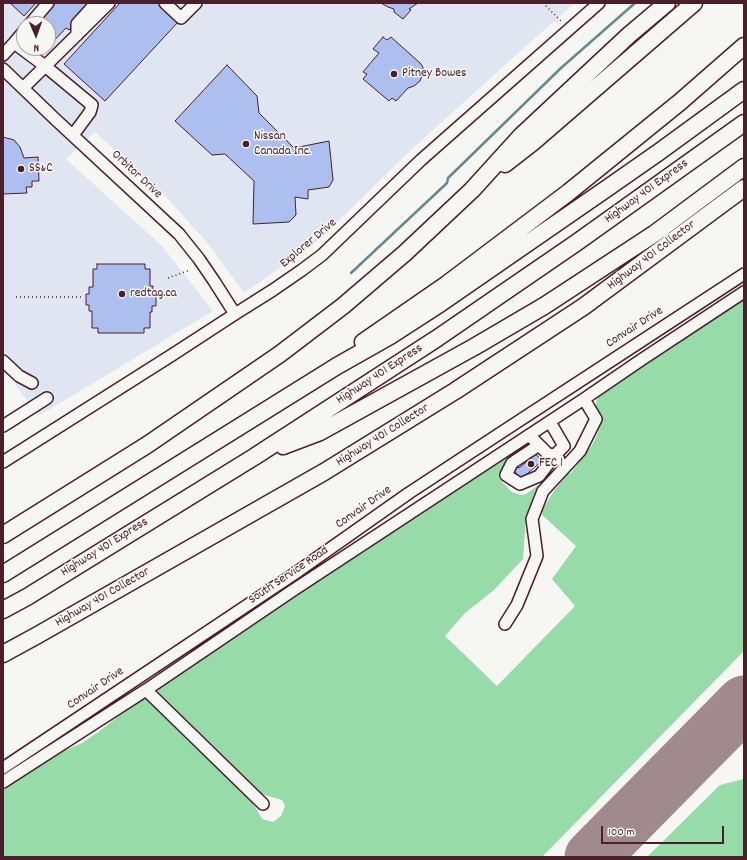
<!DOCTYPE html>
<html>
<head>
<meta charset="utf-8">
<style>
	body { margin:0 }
	#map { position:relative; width:747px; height:860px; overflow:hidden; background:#f6f6f2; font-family:Dekko,sans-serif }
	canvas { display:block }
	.frame { position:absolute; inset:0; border:4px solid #4a1f2b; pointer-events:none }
	.north { position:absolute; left:16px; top:16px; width:40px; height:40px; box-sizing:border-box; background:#f6f6f2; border:1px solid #b1a0a2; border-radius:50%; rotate:178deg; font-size:11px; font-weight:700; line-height:16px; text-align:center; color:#4a1f2b }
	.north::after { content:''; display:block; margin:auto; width:14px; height:18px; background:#4a1f2b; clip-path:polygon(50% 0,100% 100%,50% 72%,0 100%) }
	.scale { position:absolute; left:601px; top:826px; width:123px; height:18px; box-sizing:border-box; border:2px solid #4a1f2b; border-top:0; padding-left:5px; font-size:12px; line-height:14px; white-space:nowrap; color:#4a1f2b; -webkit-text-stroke:3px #f6f6f2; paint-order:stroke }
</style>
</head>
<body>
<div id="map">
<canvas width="747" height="860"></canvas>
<div class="frame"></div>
<div class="north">N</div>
<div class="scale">100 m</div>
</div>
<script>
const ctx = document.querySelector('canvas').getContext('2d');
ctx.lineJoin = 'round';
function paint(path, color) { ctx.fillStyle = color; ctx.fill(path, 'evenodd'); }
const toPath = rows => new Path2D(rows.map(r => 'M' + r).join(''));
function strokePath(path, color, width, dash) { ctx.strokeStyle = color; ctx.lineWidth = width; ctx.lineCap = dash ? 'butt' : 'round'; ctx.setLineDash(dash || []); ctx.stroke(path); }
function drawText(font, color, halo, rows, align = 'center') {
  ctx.font = font + ' Dekko,sans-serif'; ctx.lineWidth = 3; ctx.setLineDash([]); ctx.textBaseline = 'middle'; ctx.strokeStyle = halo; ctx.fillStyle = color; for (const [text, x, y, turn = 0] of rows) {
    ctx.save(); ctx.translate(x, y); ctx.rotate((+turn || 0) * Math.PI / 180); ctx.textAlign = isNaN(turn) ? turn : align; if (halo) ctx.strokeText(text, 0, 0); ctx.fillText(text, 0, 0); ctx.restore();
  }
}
paint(toPath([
	[3,3,575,3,535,38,413,148,321,238,303,252,244,293,206,241,168,199,95,132,66,159,162,246,213,311,40,415,17,388,11,364,3,356],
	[24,24,48,24,48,48,24,48]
]), '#e0e6f1');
paint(toPath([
	[744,297,744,651,542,857,3,857,3,789,55,755,82,743,101,730,139,700,144,699,148,699,250,798,262,819,273,822,281,816,285,806,282,800,261,794,251,787,159,697,158,692,159,688,169,680,195,664,345,561,511,453,522,447,528,448,504,465,502,469,501,474,502,482,512,492,521,495,526,494,543,482,558,467,526,516,523,559,494,590,465,613,445,636,497,686,575,606,552,579,576,546,540,513,554,491,568,474,571,473,592,445,597,435,600,426,600,420,596,408,596,403,597,399,605,391,621,380,638,365],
	[744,779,744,857,647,857,720,785]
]), '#96dba8');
strokePath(toPath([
	[351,273,447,183,448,178,561,68,635,3]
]), '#688793', 2.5);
strokePath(toPath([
	[648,800,717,745,744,727]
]), '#a08a8e', 22);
strokePath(toPath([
	[592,857,744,703]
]), '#a08a8e', 55);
const building = toPath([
	[10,3,36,3,24,16,10,3],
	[54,3,93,3,69,30,66,28,48,47,48,24,37,24,49,11,48,10,54,3],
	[120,3,159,3,179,21,105,101,64,64,120,3],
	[381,3,418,3,409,9,411,10,403,19,394,12,394,9,388,7,381,3],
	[383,37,387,40,391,37,420,63,423,67,423,73,420,81,414,86,408,88,396,101,392,98,389,101,363,79,367,74,363,72,379,53,373,49,383,37],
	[227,65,257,96,259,113,294,148,329,141,333,180,329,187,308,190,308,199,295,197,296,215,289,222,253,224,254,181,225,154,212,155,175,121,227,65],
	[3,137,14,140,20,147,24,158,38,157,39,181,32,181,32,187,26,187,27,193,3,194,3,137],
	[97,264,145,264,145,269,150,269,150,286,153,286,153,294,156,294,156,306,152,306,152,312,150,312,150,328,144,328,144,333,98,333,98,328,92,328,92,311,89,311,89,305,86,305,86,294,89,294,89,287,93,287,93,269,97,269,97,264],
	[536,454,542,461,521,479,514,471,518,467,519,468,536,454]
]);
paint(building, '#adbfee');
strokePath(building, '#4a1f2b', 1);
const minor = toPath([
	[165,3,181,18,196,3],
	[30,24,48,3],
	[77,35,77,24,96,3],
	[14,43,24,31],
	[3,55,14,43,45,66,92,105,90,112,73,135],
	[3,69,55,119,179,234,199,259,214,281,235,314],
	[23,88,109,3],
	[3,361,19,376,32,383],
	[550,422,564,446,556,454,559,460],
	[3,426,47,398],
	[529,435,549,455,556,454,539,476,520,484,506,475,512,463,539,445],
	[3,462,172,355,235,314,273,290,302,270,322,255,421,160,599,3],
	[505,624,517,605,537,556,532,519,543,491,580,451,596,419,584,399],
	[146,690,263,804],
	[3,768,294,574,409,493,499,434,744,274],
	[3,782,146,690,292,591,584,399,641,360,744,292]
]);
const highway = toPath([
	[505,164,532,143,694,3],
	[363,342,447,284,569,192,680,102,744,46],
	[283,446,320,432,474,347,544,306,654,234,744,167],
	[3,535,147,445,280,354,343,306,405,253,472,190,522,135,629,35,667,3],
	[3,574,337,366,390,336,441,303,606,189,659,152,744,90],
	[3,610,27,597,254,457,436,339,576,243,744,123],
	[3,654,36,636,324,472,455,391,583,307,744,188]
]);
strokePath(minor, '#4a1f2b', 14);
strokePath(highway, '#4a1f2b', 19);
strokePath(toPath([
	[543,3,562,22],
	[168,278,190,270],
	[16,297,82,297]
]), '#4a1f2b', 1.5, [1, 3]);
strokePath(minor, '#f6f6f2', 11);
strokePath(highway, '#f6f6f2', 16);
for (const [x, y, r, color] of [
	[394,74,4,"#4a1f2b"],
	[246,144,4,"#4a1f2b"],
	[21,169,4,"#4a1f2b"],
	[122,294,4,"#4a1f2b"],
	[531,464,4,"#4a1f2b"]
]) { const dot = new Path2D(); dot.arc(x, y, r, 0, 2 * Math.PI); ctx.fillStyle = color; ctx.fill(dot); strokePath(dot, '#f6f6f2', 1.5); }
drawText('13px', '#4a1f2b', '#f6f6f2', [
	["Pitney Bowes",402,74],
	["Nissan",254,137],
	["Canada Inc.",254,152],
	["SS&C",29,169],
	["redtag.ca",130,294],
	["FEC 1",539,464]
], 'left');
drawText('13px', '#4a1f2b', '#f6f6f2', [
	["Orbitor Drive",136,175,43],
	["Highway 401 Express",647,192,-36],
	["Explorer Drive",309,244,-40],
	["Highway 401 Collector",652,256,-37],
	["Convair Drive",635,328,-33],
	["Highway 401 Express",380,375,-33],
	["Highway 401 Collector",383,436,-32],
	["Convair Drive",364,508,-35],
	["Highway 401 Express",105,548,-32],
	["South Service Road",289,576,-34],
	["Highway 401 Collector",103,598,-30],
	["Convair Drive",96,689,-34]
]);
</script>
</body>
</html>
